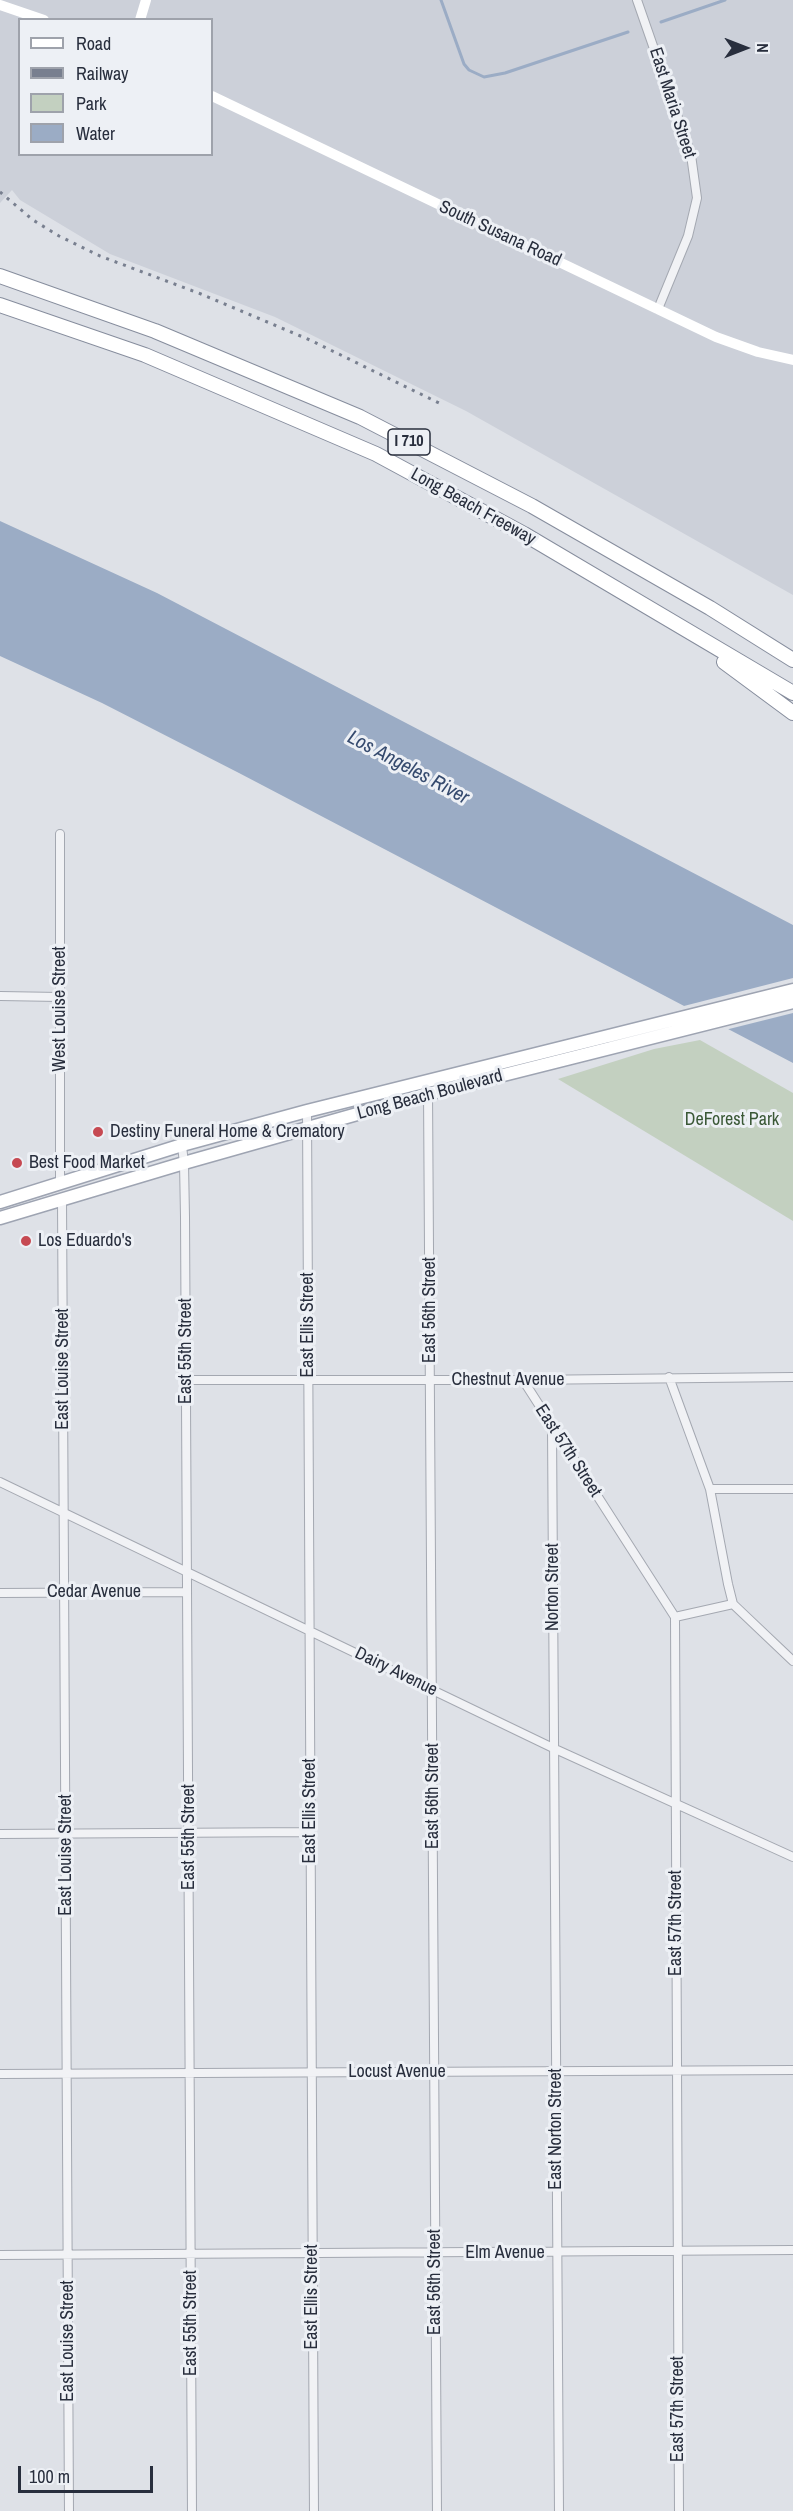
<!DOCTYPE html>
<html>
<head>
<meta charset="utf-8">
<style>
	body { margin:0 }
	#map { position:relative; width:793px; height:2511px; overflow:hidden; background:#dee1e7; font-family:"Archivo Narrow",sans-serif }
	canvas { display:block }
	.legend { position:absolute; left:18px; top:18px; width:195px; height:138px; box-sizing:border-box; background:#edf0f5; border:2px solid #9ea2ab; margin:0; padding:8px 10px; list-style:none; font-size:18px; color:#282e3d }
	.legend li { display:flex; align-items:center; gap:12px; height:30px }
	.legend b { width:30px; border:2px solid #9ea2ab }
	.north { position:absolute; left:715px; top:18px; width:60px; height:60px; -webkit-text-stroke:4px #edf0f5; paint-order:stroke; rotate:90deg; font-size:16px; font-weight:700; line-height:24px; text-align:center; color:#282e3d }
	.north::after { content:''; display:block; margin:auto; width:21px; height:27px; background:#282e3d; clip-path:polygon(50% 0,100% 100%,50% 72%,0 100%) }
	.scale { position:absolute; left:18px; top:2466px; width:135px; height:27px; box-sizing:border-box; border:3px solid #282e3d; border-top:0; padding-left:8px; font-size:18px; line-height:21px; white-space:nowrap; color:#282e3d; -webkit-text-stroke:4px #edf0f5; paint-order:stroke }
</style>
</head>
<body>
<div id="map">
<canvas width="793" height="2511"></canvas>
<ul class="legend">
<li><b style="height:8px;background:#fff"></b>Road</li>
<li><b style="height:8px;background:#787f8f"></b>Railway</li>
<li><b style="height:16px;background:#c3d0c0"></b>Park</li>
<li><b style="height:16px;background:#9bacc5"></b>Water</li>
</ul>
<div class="north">N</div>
<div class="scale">100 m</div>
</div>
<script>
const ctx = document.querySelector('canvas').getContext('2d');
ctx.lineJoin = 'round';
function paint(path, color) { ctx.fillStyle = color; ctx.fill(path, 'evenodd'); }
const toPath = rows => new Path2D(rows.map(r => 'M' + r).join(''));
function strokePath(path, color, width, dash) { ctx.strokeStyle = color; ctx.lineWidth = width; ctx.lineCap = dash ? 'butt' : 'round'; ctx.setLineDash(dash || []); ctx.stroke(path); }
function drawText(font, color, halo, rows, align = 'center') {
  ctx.font = font + ' "Archivo Narrow",sans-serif'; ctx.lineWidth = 6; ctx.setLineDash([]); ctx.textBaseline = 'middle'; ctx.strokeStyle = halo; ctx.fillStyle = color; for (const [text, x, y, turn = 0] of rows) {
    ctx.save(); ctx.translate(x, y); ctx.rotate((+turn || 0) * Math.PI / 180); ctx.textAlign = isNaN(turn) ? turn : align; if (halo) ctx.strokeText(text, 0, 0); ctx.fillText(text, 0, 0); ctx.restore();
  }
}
paint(toPath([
	[0,0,793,0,793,595,466,411,275,317,110,254,20,200,12,190,0,203],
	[20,20,212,20,212,154,20,154]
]), '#ccd0d9');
paint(toPath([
	[700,1040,793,1093,793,1221,558,1079,654,1049]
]), '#c3d0c0');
paint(toPath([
	[0,521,157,593,793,925,793,1063,239,773,102,703,0,656]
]), '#9bacc5');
paint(toPath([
	[793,978,793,1013,725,1030,680,1007]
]), '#dee1e7');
strokePath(toPath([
	[441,0,464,64,469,70,484,77,505,73,628,32],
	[661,22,725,0]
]), '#9bacc5', 3);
const street = toPath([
	[637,0,691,155,697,198,688,236,658,309],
	[60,834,60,1183],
	[0,996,60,997],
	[428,1091,437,2511],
	[307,1111,314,2511],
	[180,1129,184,1163,185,1217,192,2511],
	[62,1199,69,2511],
	[669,1377,710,1489,728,1584,733,1604,793,1661],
	[186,1380,523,1380,793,1377],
	[523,1380,675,1617,679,2511],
	[552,1427,559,2511],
	[0,1482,553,1748,793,1857],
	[710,1489,793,1489],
	[0,1593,187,1592],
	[675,1617,733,1604],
	[0,1834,310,1832],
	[0,2074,793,2070],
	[0,2255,793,2250]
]);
const primary = toPath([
	[0,1202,182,1145,307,1111,793,990],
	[0,1218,184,1163,428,1094,793,1002]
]);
const highway = toPath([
	[0,276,155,331,360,417,532,506,710,608,793,660],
	[0,305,145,355,376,454,524,534,793,693],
	[724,662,793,713]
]);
strokePath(street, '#a4a8b1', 10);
strokePath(primary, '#9ea4b2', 15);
strokePath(highway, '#868d9d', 16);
strokePath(street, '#f1f2f5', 8);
strokePath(toPath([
	[0,5,44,20],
	[140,20,146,0],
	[212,96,716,337,758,352,793,360]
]), '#fff', 10);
strokePath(primary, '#fff', 12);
strokePath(highway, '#fff', 14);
strokePath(toPath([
	[0,192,33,220,59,236,100,256,201,294,310,340,441,404]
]), '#787f8f', 3, [3, 6]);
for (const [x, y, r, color] of [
	[98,1132,6,"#c64952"],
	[17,1163,6,"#c64952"],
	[26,1241,6,"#c64952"]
]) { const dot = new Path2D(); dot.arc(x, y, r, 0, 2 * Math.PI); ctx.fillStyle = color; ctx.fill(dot); strokePath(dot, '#edf0f5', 2); }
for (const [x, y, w] of [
	[409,442,42]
]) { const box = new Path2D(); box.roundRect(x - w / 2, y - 13, w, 26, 4.5); ctx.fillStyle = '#edf0f5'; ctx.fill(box); strokePath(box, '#282e3d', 1.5); }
drawText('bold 16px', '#282e3d', null, [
	["I 710",409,442]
]);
drawText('18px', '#282e3d', '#edf0f5', [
	["East Maria Street",672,103,72],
	["South Susana Road",500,234,25],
	["Long Beach Freeway",473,507,29],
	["West Louise Street",60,1009,-90],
	["Long Beach Boulevard",430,1095,-15],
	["East 56th Street",430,1310,-90],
	["East Ellis Street",308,1325,-90],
	["East 55th Street",186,1351,-90],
	["East Louise Street",63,1369,-90],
	["Chestnut Avenue",508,1380],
	["East 57th Street",568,1451,57],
	["Norton Street",553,1587,-90],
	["Cedar Avenue",94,1592],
	["Dairy Avenue",396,1672,26],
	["East 56th Street",433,1796,-90],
	["East Ellis Street",310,1811,-90],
	["East 55th Street",189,1837,-90],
	["East Louise Street",66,1855,-90],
	["East 57th Street",676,1923,-90],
	["Locust Avenue",397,2072],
	["East Norton Street",556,2129,-90],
	["Elm Avenue",505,2253],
	["East 56th Street",435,2282,-90],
	["East Ellis Street",312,2297,-90],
	["East 55th Street",191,2323,-90],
	["East Louise Street",68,2341,-90],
	["East 57th Street",678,2409,-90]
]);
drawText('18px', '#3a5836', '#edf0f5', [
	["DeForest Park",732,1120]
]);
drawText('18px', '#282e3d', '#edf0f5', [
	["Destiny Funeral Home & Crematory",110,1132],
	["Best Food Market",29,1163],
	["Los Eduardo's",38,1241]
], 'left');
drawText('italic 20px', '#354a6e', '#edf0f5', [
	["Los Angeles River",408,768,28]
]);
</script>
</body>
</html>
